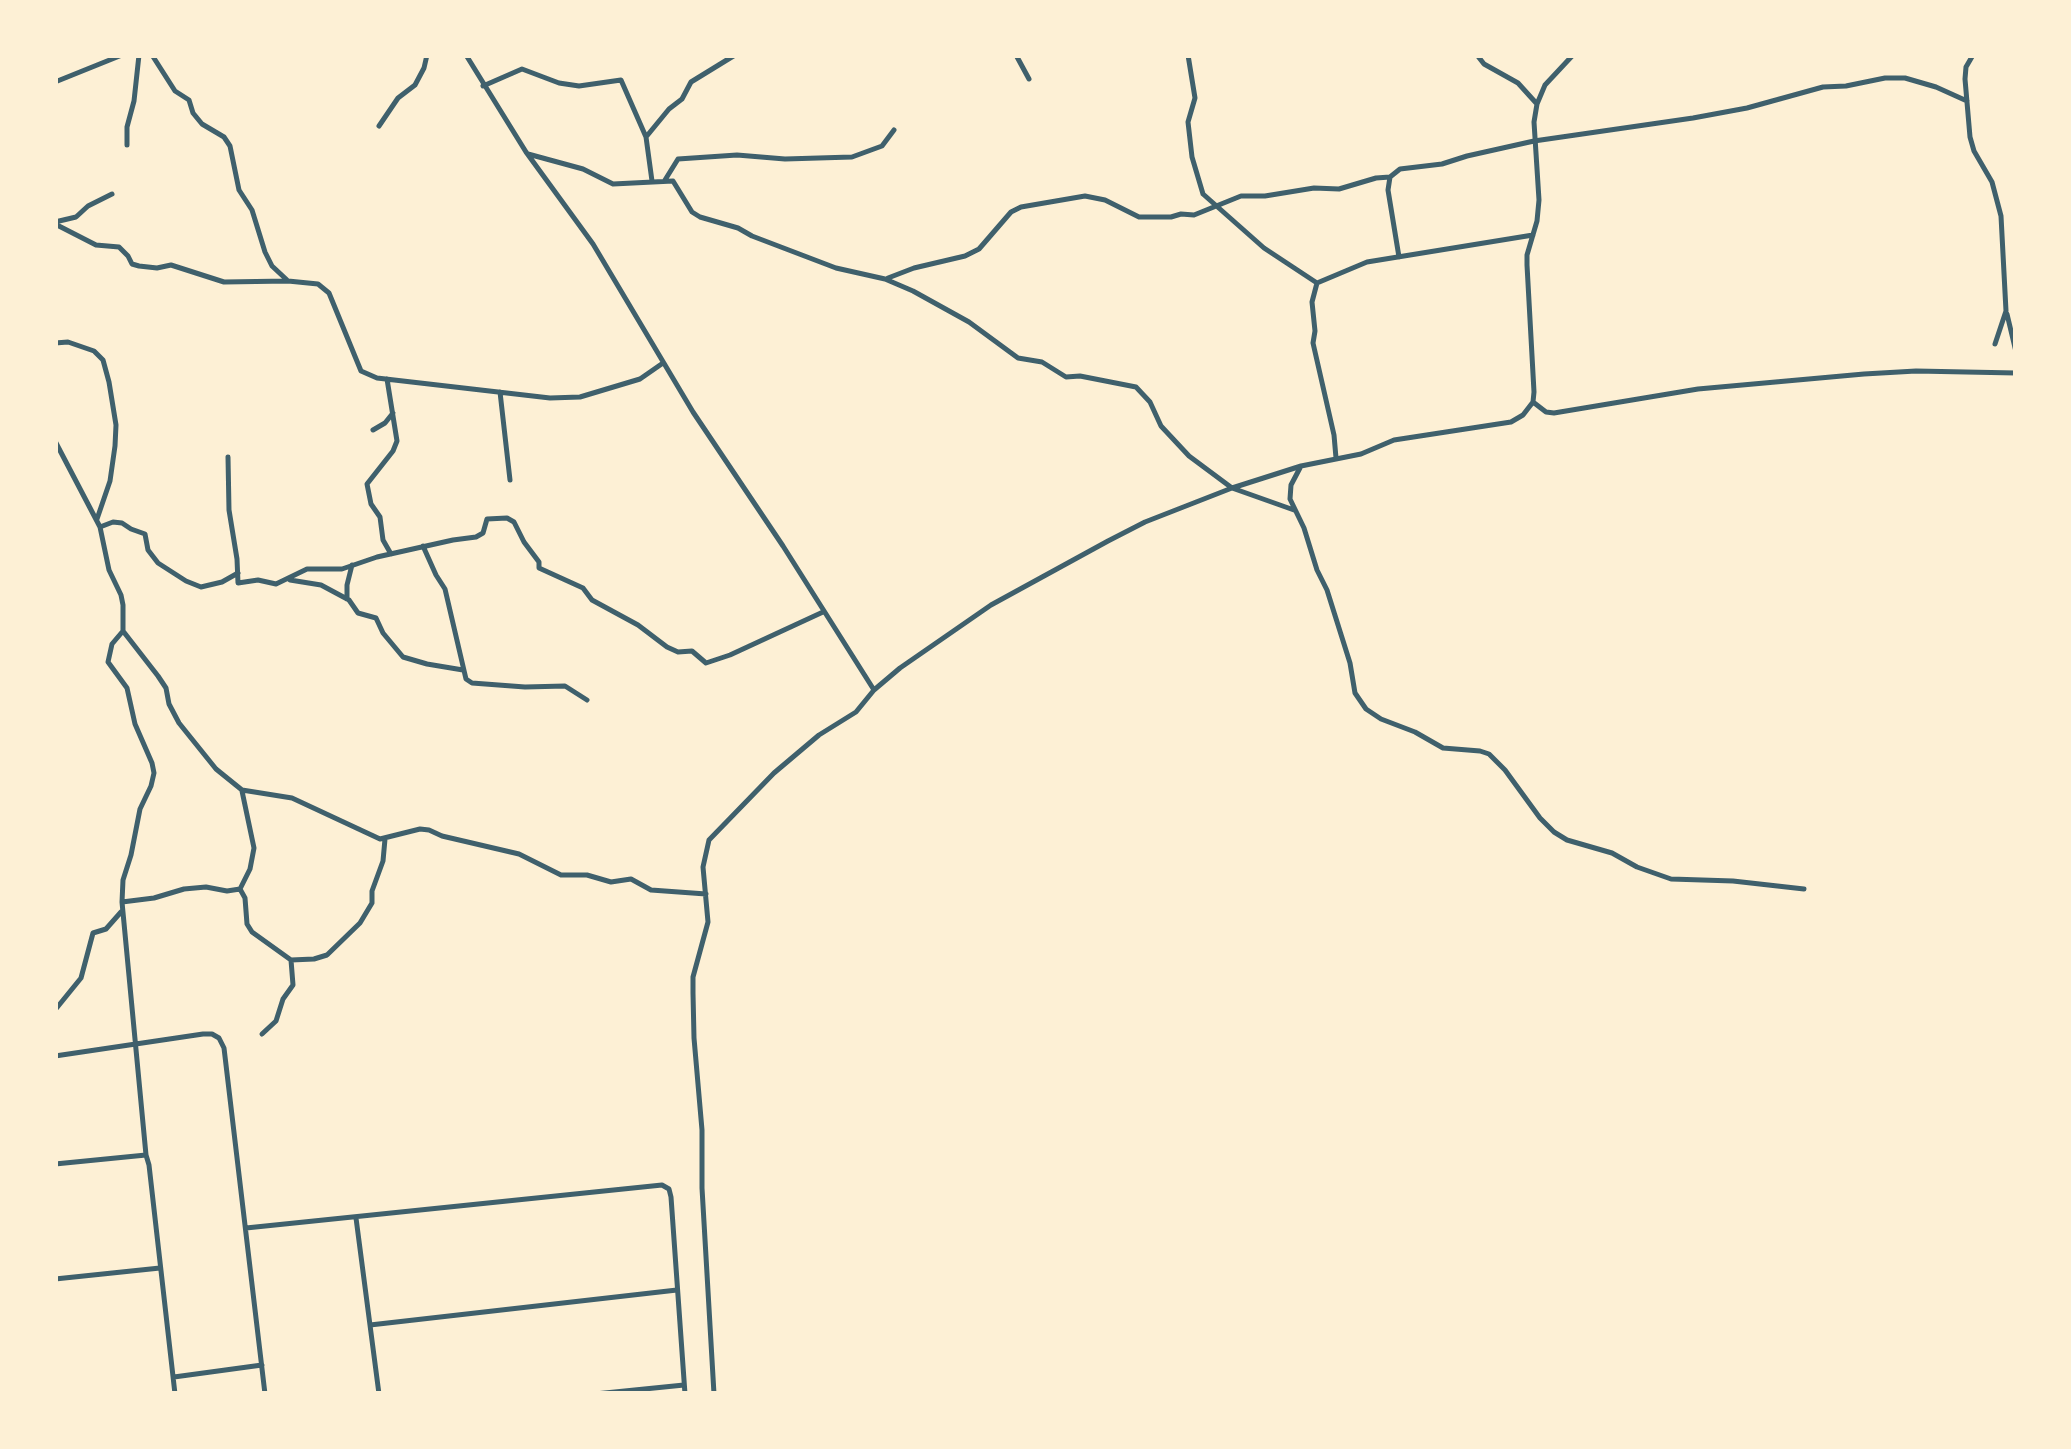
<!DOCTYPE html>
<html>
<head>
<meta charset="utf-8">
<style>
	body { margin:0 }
	#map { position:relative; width:2071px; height:1449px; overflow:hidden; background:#fdf0d5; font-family:Manrope,sans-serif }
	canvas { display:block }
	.frame { position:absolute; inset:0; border:58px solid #fdf0d5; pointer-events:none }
</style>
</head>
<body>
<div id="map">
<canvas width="2071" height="1449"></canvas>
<div class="frame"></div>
</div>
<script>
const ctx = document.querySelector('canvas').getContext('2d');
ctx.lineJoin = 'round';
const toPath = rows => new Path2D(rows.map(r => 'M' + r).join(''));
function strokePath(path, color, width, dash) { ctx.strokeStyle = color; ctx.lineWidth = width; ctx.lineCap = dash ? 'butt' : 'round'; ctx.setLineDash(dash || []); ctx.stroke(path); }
strokePath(toPath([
	[152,55,175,91,189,100,193,113,202,124,224,137,230,146,239,190,252,210,265,252,272,266,287,280],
	[466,55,526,152,593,244,693,412,783,546,874,690],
	[1016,55,1029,79],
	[1188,55,1195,98,1188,122,1192,157,1203,194,1264,248,1317,283],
	[1477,55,1484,64,1518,83,1537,104],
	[1973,55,1966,67,1965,79,1970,137,1974,151,1992,182,2001,216,2006,311,1995,344],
	[55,82,122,55],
	[483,86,522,69,559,83,579,86,621,80,646,137],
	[379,126,398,98,415,85,424,68,427,55],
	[127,145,127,127,134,101,139,55],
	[528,154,583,169,613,184,673,181,692,212,700,217,738,228,752,236,836,268,885,279,913,291,969,322,1018,358,1042,362,1066,377,1080,376,1136,387,1150,402,1161,426,1189,456,1232,488,1294,510],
	[665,180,678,159,737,155,785,159,852,157,882,146,894,130],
	[652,181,646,137,669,109,682,99,691,82,735,55],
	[55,222,76,217,88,206,112,194],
	[55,224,96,245,119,247,128,256,132,264,139,266,157,268,171,265,224,282,288,281,318,284,329,293,361,371,377,378,550,398,580,397,640,379,663,363],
	[1399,257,1388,190,1390,177,1400,169,1442,164,1467,156,1534,141,1693,118,1747,108,1823,87,1846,86,1885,78,1905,78,1936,87,1967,101],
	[888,278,914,268,965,256,979,249,1011,212,1021,207,1085,196,1105,200,1139,217,1171,217,1181,214,1194,215,1241,196,1265,196,1314,188,1339,189,1376,178,1390,177],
	[2007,314,2016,352],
	[55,343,68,342,94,351,103,360,109,382,116,425,115,446,110,481,97,519],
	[387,379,397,441,393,451,367,484,371,504,380,517,383,540,391,554],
	[500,392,510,480],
	[1533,402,1546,412,1554,413,1698,389,1864,374,1916,371,2016,373],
	[373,430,385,423,393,413],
	[55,441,100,527,109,570,121,595,123,605,123,631,158,676,166,688,169,704,179,723,216,769,242,790,292,798,380,839,420,829,429,830,442,836,519,854,561,875,587,875,611,882,631,879,651,890,706,894],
	[228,457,229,510,237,559,238,583,258,580,276,584,307,569,342,569,377,557,453,540,476,537,483,533,487,519,507,518,514,522,524,542,539,562,539,568,583,588,592,600,638,625,667,647,678,652,692,651,706,663,730,655,823,612],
	[1336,458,1334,435,1313,343,1315,331,1312,302,1317,283,1367,262,1533,235],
	[1301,466,1291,485,1290,499,1304,528,1317,570,1327,590,1350,663,1355,693,1366,709,1381,719,1415,732,1443,748,1480,751,1489,754,1505,770,1540,818,1554,832,1567,840,1612,853,1637,867,1671,879,1733,881,1804,889],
	[100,527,113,522,122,523,131,529,145,534,148,550,158,563,186,581,201,587,222,582,238,573],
	[423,546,436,575,445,589,466,679,472,683,525,687,565,686,587,700],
	[290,580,321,585,349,600,358,613,376,618,383,633,403,657,427,664,463,670],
	[347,599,347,585,352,565],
	[123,631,112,644,108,662,127,688,135,724,152,763,154,773,151,786,140,809,131,855,123,880,122,902,146,1155,149,1165,175,1394],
	[240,889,245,898,247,924,252,932,291,960,293,985,283,999,276,1021,262,1034],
	[122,902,154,898,184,889,206,887,227,891,240,889,250,869,254,848,242,791],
	[291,960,314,959,327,955,360,923,372,903,372,891,383,861,385,839],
	[55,1010,81,978,93,933,106,929,121,912],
	[55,1056,203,1034,212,1034,219,1038,224,1048,265,1394],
	[55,1164,146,1155],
	[356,1218,379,1394],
	[246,1228,662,1185,669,1189,671,1197,685,1394],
	[55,1279,160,1268],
	[370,1325,677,1290],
	[174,1377,262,1365],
	[595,1394,684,1385],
	[714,1394,702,1188,702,1130,694,1038,693,993,693,977,708,922,703,867,709,840,774,773,819,735,856,712,874,690,900,668,991,605,1108,541,1145,522,1232,488,1301,466,1361,454,1394,440,1511,422,1523,415,1533,402,1534,392,1527,265,1527,255,1537,221,1539,200,1534,122,1537,104,1545,85,1573,55]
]), '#3f606c', 5);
</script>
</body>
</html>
